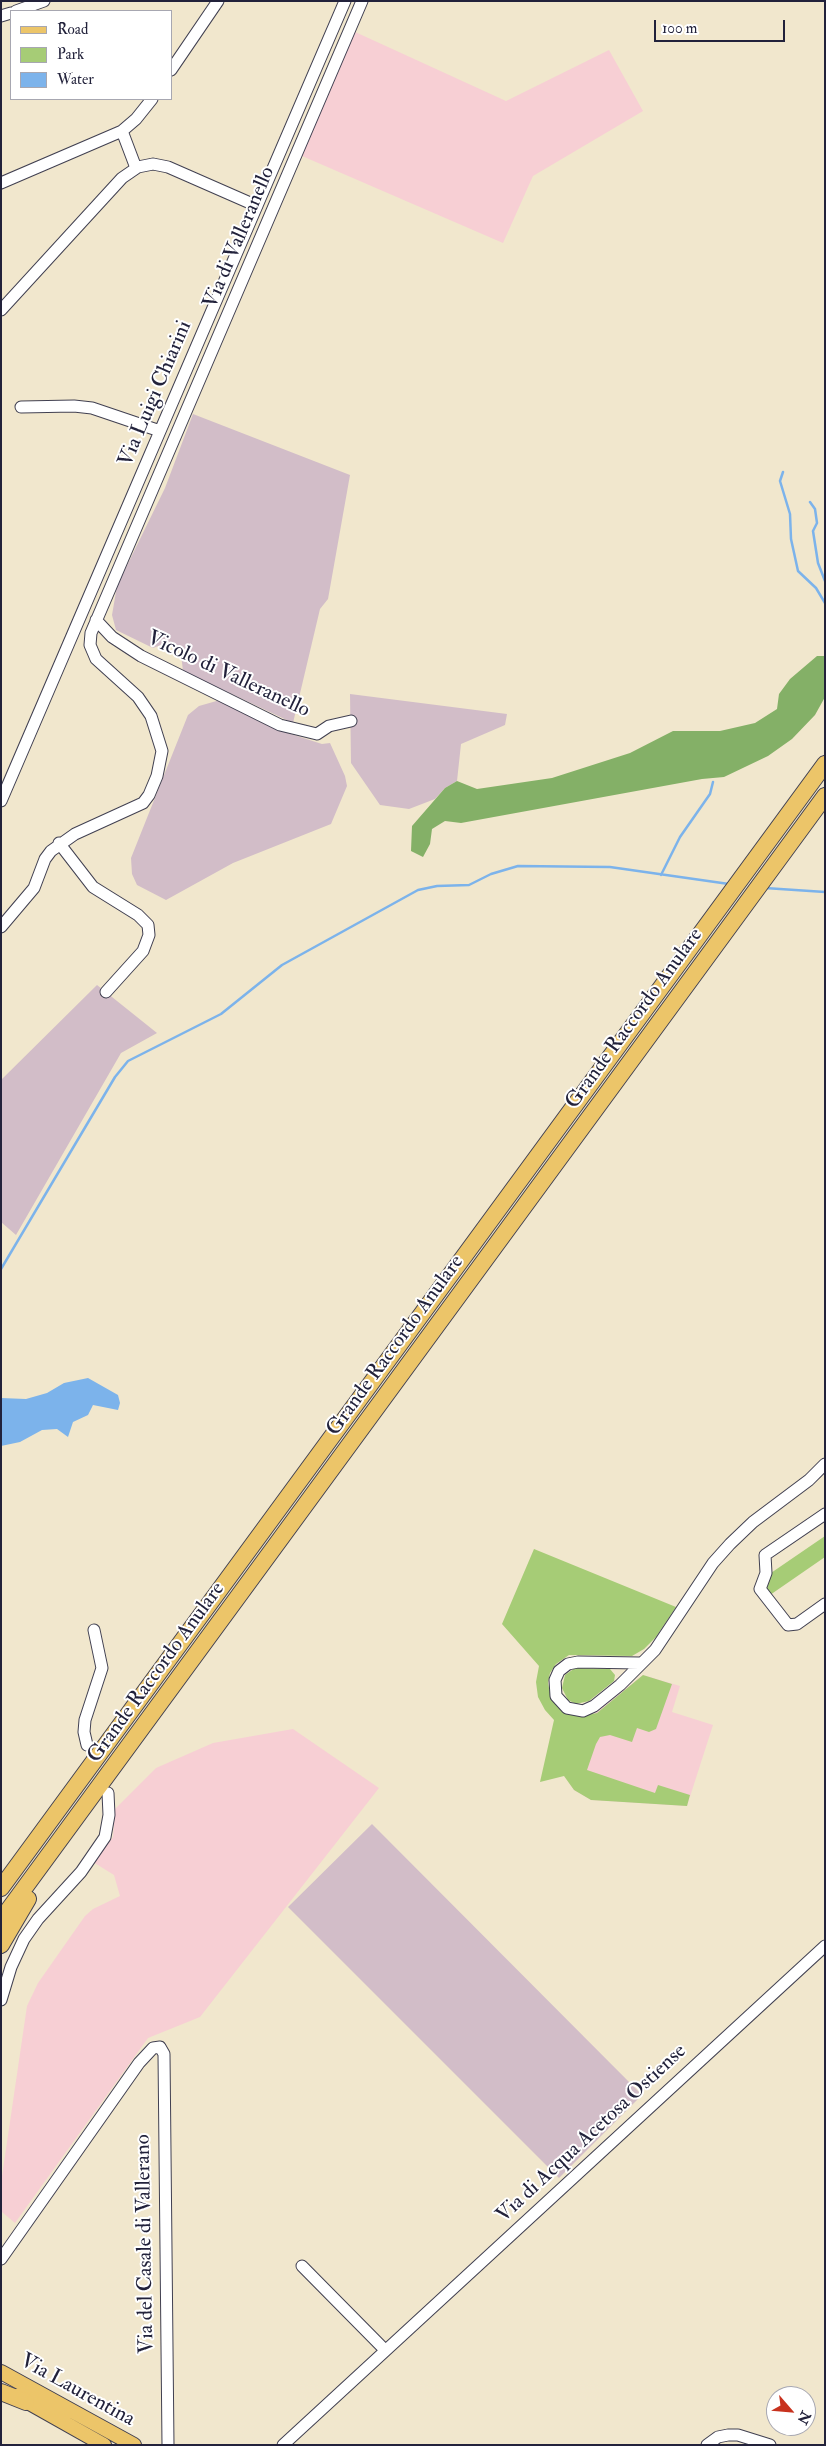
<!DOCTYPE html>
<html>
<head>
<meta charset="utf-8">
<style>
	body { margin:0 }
	#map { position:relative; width:826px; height:2446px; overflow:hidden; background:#f1e7cd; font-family:"IM FELL Double Pica",serif }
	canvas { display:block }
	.frame { position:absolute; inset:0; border:2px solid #22223b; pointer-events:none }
	.legend { position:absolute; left:10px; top:10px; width:162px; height:90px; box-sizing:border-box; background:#fff; border:1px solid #a7a7b1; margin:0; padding:6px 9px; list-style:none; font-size:15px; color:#22223b }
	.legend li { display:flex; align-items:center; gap:10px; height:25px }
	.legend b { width:25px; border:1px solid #a7a7b1 }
	.north { position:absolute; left:766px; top:2386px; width:50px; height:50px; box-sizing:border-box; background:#fff; border:1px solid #a7a7b1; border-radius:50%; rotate:117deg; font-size:14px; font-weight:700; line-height:20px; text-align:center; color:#22223b }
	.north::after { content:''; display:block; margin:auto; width:18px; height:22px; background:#c8321e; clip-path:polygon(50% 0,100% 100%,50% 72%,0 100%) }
	.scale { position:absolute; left:654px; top:20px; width:131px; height:22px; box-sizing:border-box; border:2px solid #22223b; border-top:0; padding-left:6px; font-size:15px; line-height:18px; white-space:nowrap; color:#22223b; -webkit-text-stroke:4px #fff; paint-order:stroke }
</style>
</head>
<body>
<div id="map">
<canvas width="826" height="2446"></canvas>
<div class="frame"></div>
<ul class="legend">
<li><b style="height:6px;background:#ecc569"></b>Road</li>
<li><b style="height:14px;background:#a6cc76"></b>Park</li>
<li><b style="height:14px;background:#7cb3eb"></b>Water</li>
</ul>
<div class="north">N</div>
<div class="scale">100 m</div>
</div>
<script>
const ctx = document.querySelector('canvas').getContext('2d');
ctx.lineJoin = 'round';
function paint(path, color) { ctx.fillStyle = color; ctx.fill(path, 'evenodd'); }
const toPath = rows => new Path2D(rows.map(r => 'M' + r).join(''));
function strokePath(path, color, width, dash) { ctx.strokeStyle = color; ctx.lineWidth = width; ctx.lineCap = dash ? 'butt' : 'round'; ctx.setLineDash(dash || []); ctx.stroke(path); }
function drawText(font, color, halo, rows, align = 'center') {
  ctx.font = font + ' "IM FELL Double Pica",serif'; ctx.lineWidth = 4; ctx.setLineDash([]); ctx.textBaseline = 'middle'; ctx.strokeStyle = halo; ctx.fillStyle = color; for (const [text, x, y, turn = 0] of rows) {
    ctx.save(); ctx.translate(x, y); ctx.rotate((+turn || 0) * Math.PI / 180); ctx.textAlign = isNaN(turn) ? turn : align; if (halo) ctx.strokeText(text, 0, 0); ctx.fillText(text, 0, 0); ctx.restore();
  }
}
paint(toPath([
	[353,31,506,101,609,50,643,111,533,176,503,243,302,156],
	[643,1675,680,1686,672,1712,713,1725,687,1806,591,1800,574,1790,563,1773,572,1731],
	[293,1729,379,1788,200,2017,148,2038,15,2223,2,2212,1,2183,27,2006,38,1983,85,1916,93,1909,120,1896,114,1875,93,1862,113,1837,115,1809,156,1768,213,1743]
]), '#f7cfd4');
paint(toPath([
	[193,414,350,475,328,599,320,609,293,723,183,671,180,646,166,643,153,648,116,630,112,615,117,586,165,488],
	[350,694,507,714,505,725,461,744,457,781,445,788,435,799,409,809,380,805,351,763],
	[220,700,275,729,322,744,330,743,345,776,347,786,331,824,233,863,166,900,137,885,132,874,131,858,188,715,199,706],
	[97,985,157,1033,121,1053,16,1235,1,1222,1,1080],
	[372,1824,642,2095,559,2178,288,1907]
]), '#d2bdc8');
paint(toPath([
	[825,1536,825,1557,770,1595,764,1587,768,1575],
	[534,1549,676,1607,656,1637,644,1649,632,1656,569,1655,556,1664,550,1673,548,1683,551,1698,583,1716,597,1713,643,1675,672,1684,656,1729,649,1732,637,1728,632,1742,610,1735,600,1737,596,1744,587,1770,655,1793,658,1785,690,1795,687,1806,591,1800,574,1790,564,1776,540,1782,554,1720,545,1710,538,1697,536,1682,539,1666,502,1624],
	[575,1668,610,1669,615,1675,614,1681,589,1701,576,1704,568,1700,562,1688,565,1675]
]), '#a6cc76');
paint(toPath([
	[817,656,825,656,825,697,815,715,792,739,768,756,724,777,702,779,461,823,445,821,432,829,430,844,423,857,411,851,412,826,445,788,457,781,477,789,552,778,630,753,673,731,720,731,755,723,777,709,779,694,790,679]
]), '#84b067');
paint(toPath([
	[88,1378,118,1395,120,1403,118,1410,93,1405,88,1415,73,1422,68,1437,57,1429,42,1430,20,1442,1,1446,1,1398,26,1399,47,1393,64,1383]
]), '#7cb3eb');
strokePath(toPath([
	[783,472,780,481,790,514,791,539,798,571,816,588,825,603],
	[810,502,815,509,817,523,813,531,818,563,825,581],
	[661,875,680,837,710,794,713,782],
	[765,888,825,892],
	[1,1269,115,1077,128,1061,221,1014,282,965,418,890,437,886,469,885,491,874,518,866,610,867,729,884]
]), '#7cb3eb', 2.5);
const minor = toPath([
	[16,11,44,1],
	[1,16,11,13],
	[171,70,218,1],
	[136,168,122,131,136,119,152,99],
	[1,183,122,131],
	[1,310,122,178,138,167,153,164,168,167,257,206],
	[21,407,74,406,92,408,160,431],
	[96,620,112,637,141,656,280,725,317,734,329,726,351,721],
	[1,801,345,1],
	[59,843,93,887,138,915,148,925,149,935,143,951,106,992],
	[1,927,34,888,45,859,51,851,75,834,143,803,149,795,157,776,162,751,151,716,138,697,96,659,90,645,91,633,362,1],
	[825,1514,765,1555,766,1573,760,1589,788,1625,797,1624,825,1604],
	[639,1663,578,1662,568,1664,559,1671,555,1680,556,1696,567,1708,583,1711,594,1706,620,1685,655,1650,713,1563,730,1544,753,1522,809,1480,825,1464],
	[87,1745,84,1732,85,1720,102,1668,94,1630],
	[1,2000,11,1967,24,1939,38,1919,81,1872,105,1837,109,1815,108,1793],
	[1,2259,139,2063,153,2048,160,2047,164,2054,168,2445],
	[302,2266,385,2350],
	[283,2445,825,1946],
	[707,2445,718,2437,728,2435,738,2435,770,2445]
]);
const major = toPath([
	[1,2372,134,2445],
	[17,2396,104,2445]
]);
const highway = toPath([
	[1,1888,825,764],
	[1,1920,825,796],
	[1,1945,28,1899],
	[1,2392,26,2402]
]);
strokePath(minor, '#414051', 13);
strokePath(major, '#414051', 16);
strokePath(highway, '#414051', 18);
strokePath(minor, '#fff', 11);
strokePath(major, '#ecc569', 14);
strokePath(highway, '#ecc569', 16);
drawText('21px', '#22223b', '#fff', [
	["Via di Valleranello",240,238,-67],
	["Via Luigi Chiarini",156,394,-67],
	["Vicolo di Valleranello",228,675,25],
	["Grande Raccordo Anulare",635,1019,-54],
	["Grande Raccordo Anulare",396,1346,-54],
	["Grande Raccordo Anulare",157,1673,-54],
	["Via di Acqua Acetosa Ostiense",592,2134,-43],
	["Via del Casale di Vallerano",146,2244,-91],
	["Via Laurentina",77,2391,29]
]);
</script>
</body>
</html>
